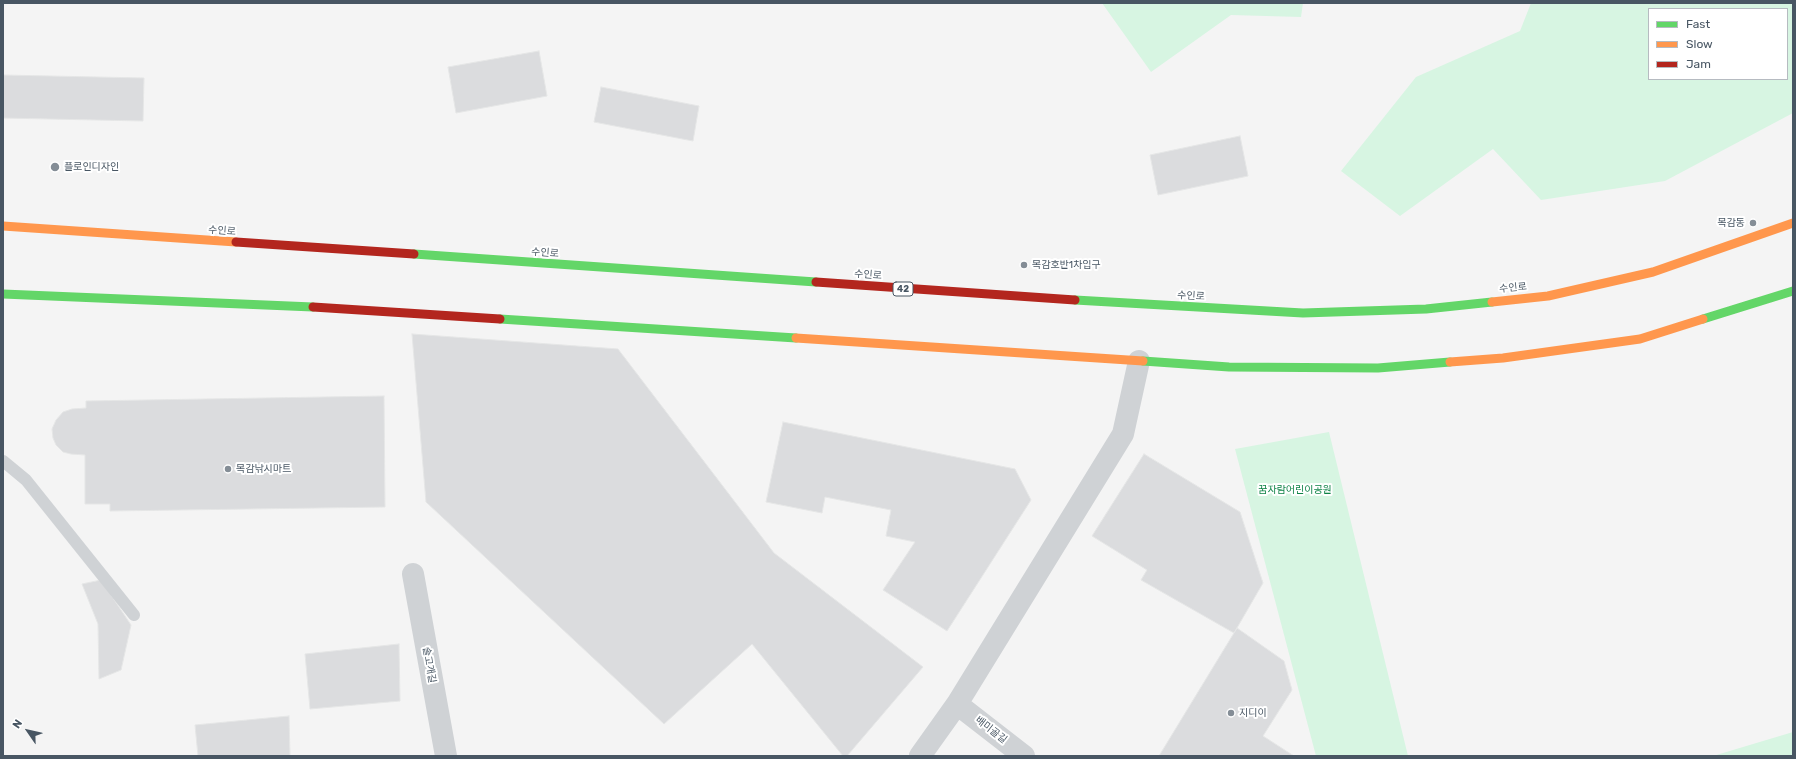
<!DOCTYPE html>
<html>
<head>
<meta charset="utf-8">
<style>
	body { margin:0 }
	#map { position:relative; width:1796px; height:759px; overflow:hidden; background:#f4f4f4; font-family:Rubik,sans-serif }
	canvas { display:block }
	.frame { position:absolute; inset:0; border:4px solid #485663; pointer-events:none }
	.legend { position:absolute; left:1648px; top:8px; width:140px; height:72px; box-sizing:border-box; background:#fff; border:1px solid #b6bbc1; margin:0; padding:5px 7px; list-style:none; font-size:12px; color:#485663 }
	.legend li { display:flex; align-items:center; gap:8px; height:20px }
	.legend b { width:20px; border:1px solid #b6bbc1 }
	.north { position:absolute; left:8px; top:711px; width:40px; height:40px; -webkit-text-stroke:3px #fff; paint-order:stroke; rotate:304deg; font-size:11px; font-weight:700; line-height:16px; text-align:center; color:#485663 }
	.north::after { content:''; display:block; margin:auto; width:14px; height:18px; background:#485663; clip-path:polygon(50% 0,100% 100%,50% 72%,0 100%) }
</style>
</head>
<body>
<div id="map">
<canvas width="1796" height="759"></canvas>
<div class="frame"></div>
<ul class="legend">
<li><b style="height:5px;background:#63d668"></b>Fast</li>
<li><b style="height:5px;background:#ff974d"></b>Slow</li>
<li><b style="height:5px;background:#b3261e"></b>Jam</li>
</ul>
<div class="north">N</div>
</div>
<script>
const ctx = document.querySelector('canvas').getContext('2d');
ctx.lineJoin = 'round';
function paint(path, color) { ctx.fillStyle = color; ctx.fill(path, 'evenodd'); }
const toPath = rows => new Path2D(rows.map(r => 'M' + r).join(''));
function strokePath(path, color, width, dash) { ctx.strokeStyle = color; ctx.lineWidth = width; ctx.lineCap = dash ? 'butt' : 'round'; ctx.setLineDash(dash || []); ctx.stroke(path); }
function drawText(font, color, halo, rows, align = 'center') {
  ctx.font = font + ' Rubik,"Noto Sans KR",sans-serif'; ctx.lineWidth = 4; ctx.setLineDash([]); ctx.textBaseline = 'middle'; ctx.strokeStyle = halo; ctx.fillStyle = color; for (const [text, x, y, turn = 0] of rows) {
    ctx.save(); ctx.translate(x, y); ctx.rotate((+turn || 0) * Math.PI / 180); ctx.textAlign = isNaN(turn) ? turn : align; if (halo) ctx.strokeText(text, 0, 0); ctx.fillText(text, 0, 0); ctx.restore();
  }
}
paint(toPath([
	[1102,3,1303,3,1301,17,1231,15,1151,72],
	[1531,3,1793,3,1793,113,1665,181,1541,200,1493,149,1400,216,1341,171,1416,77,1520,31],
	[1649,9,1787,9,1787,79,1649,79],
	[1329,432,1408,756,1316,756,1235,449],
	[1793,732,1793,756,1713,756]
]), '#d7f5e2');
const building = toPath([
	[539,51,547,96,456,113,448,67,539,51],
	[3,75,144,78,143,121,3,118,3,75],
	[601,87,699,106,693,141,594,122,601,87],
	[1240,136,1248,176,1158,195,1150,155,1240,136],
	[412,334,618,349,774,553,923,667,847,756,843,756,752,644,664,724,426,502,412,334],
	[384,396,385,507,110,511,110,504,85,504,85,455,71,454,63,452,56,445,53,438,52,429,56,420,63,412,72,409,86,408,86,401,384,396],
	[783,422,1015,469,1031,500,947,631,883,590,915,542,886,536,891,510,825,497,822,513,766,502,783,422],
	[1144,454,1240,512,1263,583,1234,633,1141,580,1147,570,1092,536,1144,454],
	[101,580,131,625,121,670,99,679,98,624,82,584,101,580],
	[1237,628,1284,661,1292,690,1263,736,1294,756,1159,756,1237,628],
	[399,644,400,701,310,709,305,654,399,644],
	[289,716,290,756,198,756,195,725,289,716]
]);
paint(building, '#dbdcde');
strokePath(building, '#e5e6e6', 1);
strokePath(toPath([
	[3,461,26,480,134,615]
]), '#cfd2d5', 12);
strokePath(toPath([
	[413,574,446,756],
	[957,704,1024,756],
	[920,756,957,704,1123,434,1139,361]
]), '#cfd2d5', 22);
strokePath(toPath([
	[414,254,816,282],
	[3,294,313,307],
	[1075,300,1303,313,1426,309,1492,302],
	[500,319,796,338],
	[1703,319,1793,291],
	[1143,361,1229,367,1378,368,1450,362]
]), '#63d668', 9);
strokePath(toPath([
	[3,226,236,242],
	[1492,302,1548,296,1653,272,1793,223],
	[796,338,1143,361],
	[1450,362,1503,358,1640,339,1703,319]
]), '#ff974d', 9);
strokePath(toPath([
	[236,242,414,254],
	[816,282,1075,300],
	[313,307,500,319]
]), '#b3261e', 9);
for (const [x, y, r, color] of [
	[55,167,5,"#848d96"],
	[1753,223,4,"#848d96"],
	[1024,265,4,"#848d96"],
	[228,469,4,"#848d96"],
	[1231,713,4,"#848d96"]
]) { const dot = new Path2D(); dot.arc(x, y, r, 0, 2 * Math.PI); ctx.fillStyle = color; ctx.fill(dot); strokePath(dot, '#fff', 1.5); }
for (const [x, y, w] of [
	[903,289,20]
]) { const box = new Path2D(); box.roundRect(x - w / 2, y - 7, w, 14, 3); ctx.fillStyle = '#fff'; ctx.fill(box); strokePath(box, '#485663', 1); }
drawText('bold 9px', '#485663', null, [
	["42",903,289]
]);
drawText('10px', '#485663', '#fff', [
	["플로인디자인",64,167],
	["목감동",1745,223,"right"],
	["목감호반1차입구",1032,265],
	["목감낚시마트",236,469],
	["지디이",1239,713]
], 'left');
drawText('10px', '#485663', '#fff', [
	["수인로",222,231,4],
	["수인로",545,253,4],
	["수인로",868,275,4],
	["수인로",1513,288,-6],
	["수인로",1191,296,3],
	["솔고개길",429,665,80],
	["배미골길",991,730,38]
]);
drawText('10px', '#0e8246', '#fff', [
	["꿈자람어린이공원",1295,490]
]);
</script>
</body>
</html>
